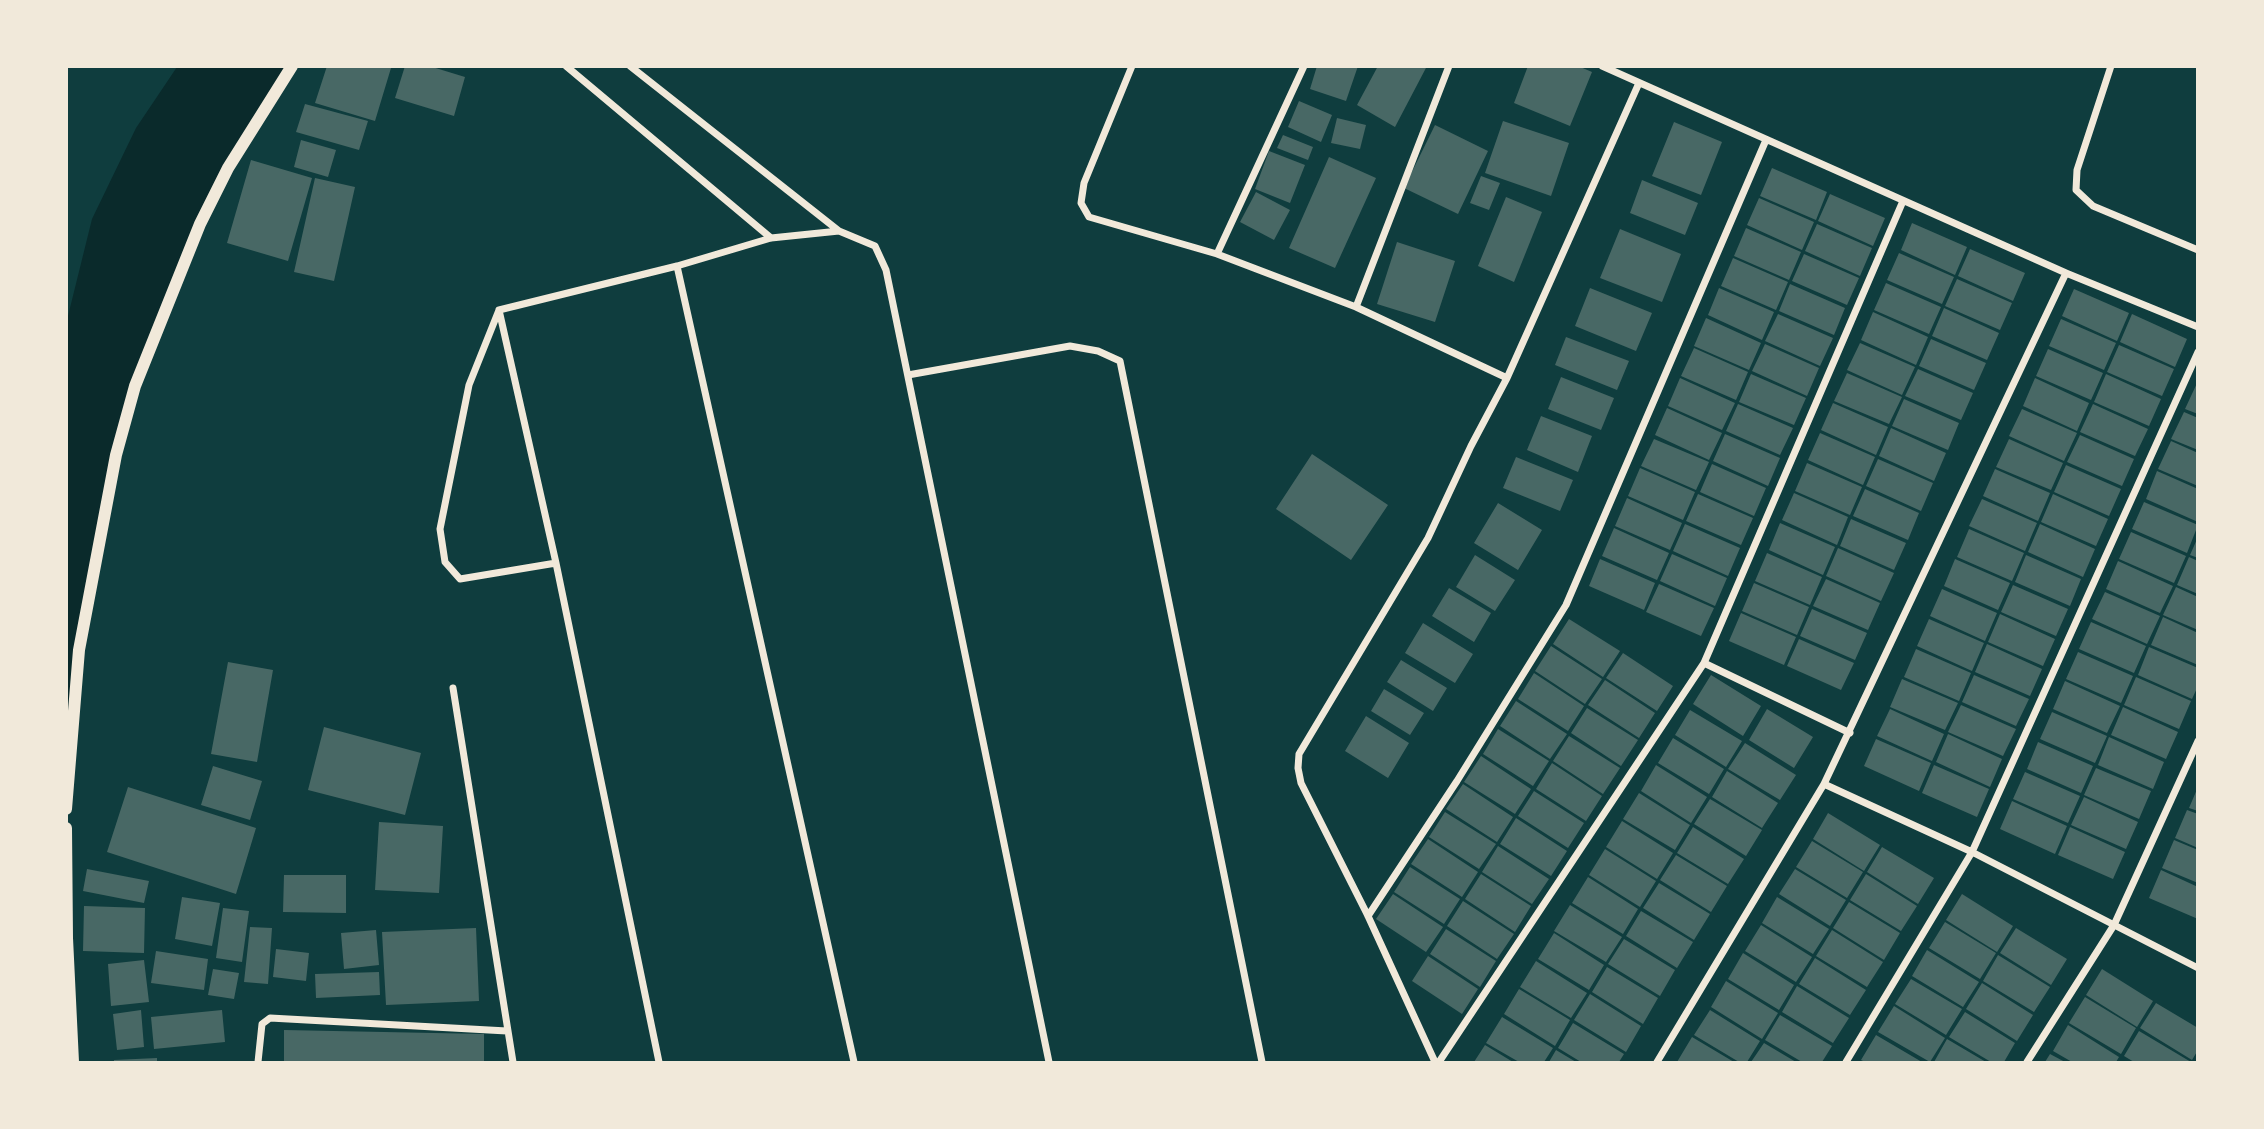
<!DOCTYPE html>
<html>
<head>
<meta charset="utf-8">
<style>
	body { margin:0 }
	#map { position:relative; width:2264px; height:1129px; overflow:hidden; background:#0f3d3e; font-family:"Golos Text",sans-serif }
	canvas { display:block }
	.frame { position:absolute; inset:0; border:68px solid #f1e9da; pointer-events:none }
</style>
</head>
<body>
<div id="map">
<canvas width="2264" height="1129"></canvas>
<div class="frame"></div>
</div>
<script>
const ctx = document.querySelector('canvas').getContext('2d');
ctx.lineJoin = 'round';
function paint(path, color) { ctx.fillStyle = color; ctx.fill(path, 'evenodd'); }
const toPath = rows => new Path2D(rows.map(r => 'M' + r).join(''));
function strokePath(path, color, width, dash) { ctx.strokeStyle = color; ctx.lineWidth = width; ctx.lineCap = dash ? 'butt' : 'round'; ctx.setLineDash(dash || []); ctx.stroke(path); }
paint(toPath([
	[177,67,292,67,228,168,135,386,79,650,67,809,67,320,92,219,136,128]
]), '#0a2a2b');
paint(toPath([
	[327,66,391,68,375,121,315,103],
	[405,66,429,66,465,77,454,116,395,98],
	[1317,66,1358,66,1346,101,1310,89],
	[1378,66,1427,66,1395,127,1357,105],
	[1528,66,1578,66,1592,72,1570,126,1514,103],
	[1299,101,1332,115,1321,142,1288,127],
	[305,104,368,121,359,150,296,132],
	[1337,118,1366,125,1360,149,1331,143],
	[1503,121,1569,143,1551,196,1485,173],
	[1674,122,1722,142,1701,195,1652,176],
	[1435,125,1488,151,1458,214,1404,188],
	[1283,135,1313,147,1308,160,1277,148],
	[301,140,336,150,328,177,294,167],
	[1269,151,1305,165,1290,203,1255,189],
	[1329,157,1376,178,1335,268,1289,248],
	[251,160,312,178,288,261,227,243],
	[1772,168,1827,192,1816,220,1760,196],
	[1481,176,1500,183,1489,210,1470,203],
	[315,178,355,187,334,281,294,272],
	[1642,180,1698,203,1685,235,1630,213],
	[1256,192,1290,210,1274,240,1240,222],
	[1830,194,1885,218,1873,246,1818,221],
	[1506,197,1542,212,1514,282,1478,266],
	[1759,198,1814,222,1802,250,1747,225],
	[1912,223,1967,247,1955,275,1901,250],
	[1817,224,1872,248,1860,276,1805,251],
	[1746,228,1801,252,1789,280,1734,256],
	[1620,229,1681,254,1662,302,1600,278],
	[1397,242,1455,261,1435,322,1377,304],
	[1970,249,2025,273,2013,301,1958,276],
	[1899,253,1954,277,1942,304,1887,280],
	[1804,254,1859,278,1847,305,1792,281],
	[1733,258,1788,282,1776,310,1721,286],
	[1957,279,2012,303,2000,330,1945,306],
	[1886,283,1941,307,1929,334,1874,310],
	[1790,284,1845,308,1834,335,1779,311],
	[1590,288,1652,313,1636,351,1575,326],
	[1719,288,1774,312,1762,340,1708,315],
	[2074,289,2129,313,2117,341,2062,316],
	[1944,308,1999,333,1987,360,1932,336],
	[1873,312,1928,337,1916,365,1861,340],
	[1778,314,1833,338,1820,366,1765,341],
	[2132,314,2187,339,2175,367,2120,342],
	[1706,318,1761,343,1749,370,1694,346],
	[2061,319,2116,343,2104,370,2049,346],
	[1566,337,1629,361,1617,390,1555,365],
	[1931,339,1986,363,1974,390,1919,366],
	[1860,343,1915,367,1902,395,1847,370],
	[1765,344,1819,368,1807,396,1752,371],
	[2119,345,2174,369,2162,396,2107,372],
	[1694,348,1748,372,1736,400,1681,376],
	[2048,349,2103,373,2091,400,2036,376],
	[1918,369,1973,393,1961,420,1905,396],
	[1847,373,1902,397,1889,424,1834,401],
	[1751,374,1806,398,1794,425,1739,402],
	[2106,374,2161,399,2149,426,2094,402],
	[1561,377,1614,398,1601,430,1548,409],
	[1680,378,1735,403,1722,430,1668,406],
	[2035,378,2089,403,2077,431,2023,406],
	[2198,381,2198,414,2185,409],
	[1904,399,1959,423,1948,450,1892,426],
	[1833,403,1888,427,1876,455,1821,430],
	[1738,404,1793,428,1780,455,1726,431],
	[2093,404,2148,429,2135,456,2080,432],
	[1667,408,1722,433,1709,460,1655,435],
	[2022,409,2077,433,2064,461,2009,436],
	[2184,412,2198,418,2198,450,2171,439],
	[1541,416,1592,436,1578,472,1527,450],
	[1891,428,1946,453,1934,481,1879,456],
	[1820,433,1875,457,1863,485,1808,460],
	[1725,434,1780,458,1768,486,1713,461],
	[2080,435,2134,459,2122,486,2067,462],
	[1654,439,1709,462,1696,490,1641,466],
	[2009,439,2063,463,2051,490,1996,467],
	[2171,441,2198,453,2198,486,2158,469],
	[1312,454,1388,505,1351,560,1276,509],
	[1516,457,1573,480,1560,511,1503,488],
	[1878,459,1933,483,1921,511,1866,486],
	[1807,463,1862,487,1850,515,1795,491],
	[1712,464,1766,488,1754,516,1700,492],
	[2066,465,2121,489,2109,516,2054,492],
	[1640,468,1695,492,1683,520,1628,496],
	[1995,469,2050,493,2038,521,1983,496],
	[2157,471,2198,489,2198,522,2146,499],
	[1865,489,1919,513,1908,540,1853,516],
	[1794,493,1848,517,1837,545,1782,520],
	[1698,494,1753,518,1741,545,1686,521],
	[2053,494,2108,519,2096,546,2041,522],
	[1627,498,1682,523,1670,550,1615,526],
	[1982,499,2037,523,2025,551,1969,526],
	[2144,502,2198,525,2187,553,2132,529],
	[1498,503,1542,530,1518,570,1474,543],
	[1851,519,1906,543,1894,570,1840,546],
	[1780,523,1835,547,1823,575,1769,550],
	[1685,524,1740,548,1728,576,1673,551],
	[2040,524,2095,549,2083,577,2028,552],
	[1614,528,1669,553,1657,580,1602,556],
	[1969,529,2024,553,2012,581,1957,557],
	[2131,532,2186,556,2174,583,2119,559],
	[2198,537,2198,558,2190,555],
	[1838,548,1894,573,1881,601,1826,576],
	[1767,553,1822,577,1810,605,1755,581],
	[1672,554,1727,578,1715,606,1660,581],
	[1475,555,1515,580,1495,611,1456,587],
	[2026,555,2081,579,2070,606,2015,582],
	[2189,557,2198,561,2198,594,2177,585],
	[1600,559,1655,583,1644,610,1589,586],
	[1955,559,2010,583,1998,610,1944,586],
	[2118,561,2173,586,2160,613,2106,589],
	[1826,579,1880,603,1868,630,1813,606],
	[1754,583,1809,607,1797,635,1742,611],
	[1659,584,1714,608,1701,636,1646,612],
	[2013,585,2068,609,2056,636,2001,612],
	[2176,587,2198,597,2198,630,2163,615],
	[1449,588,1491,613,1474,642,1432,616],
	[1942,589,1997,613,1985,641,1930,616],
	[2105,592,2160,616,2147,644,2092,619],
	[1812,609,1867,633,1855,660,1800,636],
	[1741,613,1796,637,1784,665,1729,641],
	[2000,614,2055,639,2043,666,1988,642],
	[2163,617,2198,633,2198,665,2151,645],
	[1569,619,1620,651,1603,677,1553,644],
	[1929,619,1984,643,1972,671,1917,646],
	[2091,622,2146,646,2134,673,2079,649],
	[1423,623,1473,654,1455,683,1405,653],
	[1799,639,1854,663,1841,690,1787,666],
	[1987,644,2042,669,2030,696,1975,672],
	[1551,646,1602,679,1585,704,1535,671],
	[2149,647,2198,668,2198,686,2192,699,2138,675],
	[1916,649,1971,673,1959,701,1904,677],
	[2078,652,2133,676,2121,703,2066,679],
	[1623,653,1673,686,1657,711,1606,678],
	[1401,660,1447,688,1433,711,1387,682],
	[228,662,273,670,257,762,211,754],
	[1534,673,1584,706,1568,731,1518,699],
	[1711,675,1761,706,1743,736,1693,704],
	[1974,675,2029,699,2016,726,1962,702],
	[2136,677,2191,701,2179,729,2124,705],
	[1902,679,1958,703,1945,730,1890,707],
	[1605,680,1655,713,1639,738,1588,705],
	[2065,681,2120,706,2107,733,2053,709],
	[1384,689,1424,713,1410,735,1371,711],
	[1516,701,1567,734,1550,759,1500,726],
	[1961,705,2016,729,2003,756,1948,732],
	[2123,707,2178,732,2166,759,2111,735],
	[1587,708,1638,740,1621,766,1571,733],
	[1767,709,1813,737,1794,768,1749,740],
	[1890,709,1944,734,1932,761,1877,736],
	[1690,710,1742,741,1726,767,1675,735],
	[2052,712,2107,736,2095,763,2040,739],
	[1366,716,1409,743,1388,778,1345,751],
	[324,727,421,753,405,815,308,790],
	[1498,729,1549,761,1533,786,1483,754],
	[1948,734,2002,759,1990,787,1936,762],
	[1569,736,1620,768,1603,794,1553,761],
	[2109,737,2164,762,2153,789,2098,765],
	[1673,738,1724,769,1709,794,1658,763],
	[1876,739,1931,763,1919,791,1864,766],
	[2038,742,2093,766,2081,793,2027,769],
	[1745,743,1796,775,1780,800,1728,769],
	[1481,756,1531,789,1515,814,1464,782],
	[1552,763,1602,796,1586,821,1536,789],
	[1656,765,1707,797,1691,823,1641,791],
	[1934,765,1989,789,1977,817,1922,793],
	[213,766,262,781,250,820,201,805],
	[2096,768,2151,791,2139,819,2084,795],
	[1727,771,1778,803,1762,828,1712,797],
	[2025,772,2080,796,2068,823,2013,799],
	[1463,784,1513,817,1497,842,1446,809],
	[128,787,256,828,236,894,107,852],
	[2198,787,2198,811,2189,808],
	[1534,791,1584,823,1568,848,1518,816],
	[1639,793,1690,825,1675,850,1623,819],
	[2084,797,2138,822,2126,849,2071,825],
	[1710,799,1762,830,1746,856,1694,824],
	[2012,801,2067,826,2055,854,2000,829],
	[2187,810,2198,814,2198,848,2175,838],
	[1445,812,1496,844,1479,869,1429,837],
	[1828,813,1880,845,1864,871,1813,839],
	[1516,818,1567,851,1551,876,1500,844],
	[1622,821,1673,853,1657,879,1606,847],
	[379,822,443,826,439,893,375,890],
	[1693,827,1744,859,1728,884,1677,853],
	[2070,827,2125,852,2113,879,2058,855],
	[1428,839,1478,872,1462,897,1411,864],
	[2174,840,2198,850,2198,883,2162,868],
	[1812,841,1863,872,1847,898,1796,867],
	[1498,846,1549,879,1532,904,1482,872],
	[1882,847,1934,878,1918,904,1867,872],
	[1605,849,1656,881,1640,907,1589,875],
	[1676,855,1727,886,1711,912,1660,880],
	[1410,867,1460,899,1444,924,1394,892],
	[87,869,149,881,144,903,83,891],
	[1795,869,1846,900,1830,926,1779,894],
	[2161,870,2198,887,2198,919,2149,898],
	[1481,874,1531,906,1515,932,1465,899],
	[1866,874,1917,906,1901,931,1850,900],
	[284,875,346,875,346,913,283,912],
	[1588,877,1638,909,1623,934,1572,903],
	[1659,883,1710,914,1694,940,1643,908],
	[1393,894,1443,927,1426,952,1376,919],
	[1962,894,2013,926,1997,952,1946,920],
	[182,897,220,903,212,946,175,939],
	[1777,897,1829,929,1813,954,1762,923],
	[1463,901,1514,934,1497,959,1447,926],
	[1849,902,1900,933,1884,960,1833,928],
	[1570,905,1622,937,1606,962,1554,931],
	[84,906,145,908,144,953,83,951],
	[223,908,249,911,242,962,216,958],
	[1641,911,1693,942,1677,968,1626,936],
	[1945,922,1996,953,1980,979,1929,948],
	[1761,925,1812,957,1796,982,1745,951],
	[250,927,272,928,268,984,244,982],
	[476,928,479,1001,386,1005,382,932],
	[2016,928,2067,959,2051,985,2000,953],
	[1446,929,1496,961,1480,987,1430,954],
	[376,930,379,965,344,969,341,933],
	[1832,930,1883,962,1867,987,1816,956],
	[1554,933,1604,965,1589,990,1538,959],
	[1624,939,1675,970,1660,996,1608,964],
	[276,949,309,953,306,981,273,977],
	[1927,950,1979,982,1963,1007,1912,976],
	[156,951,208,959,204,990,151,983],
	[1743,953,1794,985,1779,1010,1728,979],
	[1998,955,2050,987,2034,1012,1983,981],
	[1428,956,1478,989,1462,1014,1412,981],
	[1815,958,1866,990,1850,1015,1799,984],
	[144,960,149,1002,111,1006,108,964],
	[1536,961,1587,993,1571,1018,1520,987],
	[1607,967,1658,998,1643,1024,1592,992],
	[213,969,239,973,234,999,208,995],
	[2102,969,2153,1001,2137,1027,2086,995],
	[379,972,380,995,316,998,315,974],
	[1911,979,1962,1009,1946,1035,1895,1004],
	[1726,981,1778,1013,1762,1039,1711,1007],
	[1982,983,2033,1015,2017,1041,1966,1009],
	[1797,986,1849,1018,1833,1043,1782,1012],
	[1519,989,1570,1020,1555,1046,1504,1014],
	[1590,994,1641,1026,1626,1052,1574,1020],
	[2085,997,2136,1028,2121,1054,2069,1023],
	[2156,1003,2198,1028,2198,1050,2192,1060,2140,1028],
	[1894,1006,1945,1038,1930,1062,1878,1032],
	[141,1010,144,1047,117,1050,113,1014],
	[222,1010,225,1042,154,1049,151,1017],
	[1710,1010,1760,1041,1747,1062,1739,1062,1694,1035],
	[1965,1012,2015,1043,2004,1062,1991,1062,1949,1037],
	[1780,1015,1832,1046,1822,1062,1802,1062,1765,1040],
	[1502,1017,1553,1048,1544,1062,1519,1062,1486,1043],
	[1573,1023,1624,1054,1619,1062,1581,1062,1558,1048],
	[2068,1025,2119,1057,2116,1062,2072,1062,2053,1051],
	[284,1030,484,1034,484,1062,284,1062],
	[2139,1031,2191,1062,2134,1062,2124,1056],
	[1876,1035,1922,1062,1865,1062,1861,1060],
	[1692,1037,1734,1062,1677,1062],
	[1947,1039,1986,1062,1934,1062],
	[1764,1043,1796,1062,1751,1062],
	[1485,1045,1513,1062,1474,1062],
	[1556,1050,1576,1062,1549,1062],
	[2050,1054,2065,1062,2045,1062],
	[157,1058,157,1062,114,1062,114,1060]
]), '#486865');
strokePath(toPath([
	[566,66,771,238],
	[1132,66,1084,183,1081,203,1089,217,1217,254,1356,307,1507,378],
	[1602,66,2066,273],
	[2111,66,2077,170,2076,190,2093,206,2198,250],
	[839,231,875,246,886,270,1049,1062],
	[1217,254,1304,66],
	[677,266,854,1062],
	[1356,307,1449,66],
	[499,310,677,266,771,238,839,231,630,66],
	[908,375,1070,346,1098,351,1120,361,1262,1062],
	[556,563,460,579,445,562,440,529,469,385,499,310,556,563,659,1062],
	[1704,663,1850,733],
	[453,688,513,1062],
	[1824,784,1972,852,2198,968],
	[1368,916,1457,781,1566,605,1766,140],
	[258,1062,262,1024,270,1018,507,1031],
	[1435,1062,1368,916,1301,783,1298,768,1299,754,1428,538,1471,446,1507,378,1639,83],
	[1439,1062,1704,663,1903,201],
	[1657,1062,1824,784,2066,273,2198,327],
	[1846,1062,1972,852,2198,352],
	[2027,1062,2114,925,2198,741]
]), '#f1e9da', 7);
strokePath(toPath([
	[66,809,79,650,116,455,135,386,200,224,228,168,292,66],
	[66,828,67,938,73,1062]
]), '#f1e9da', 12);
</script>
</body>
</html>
